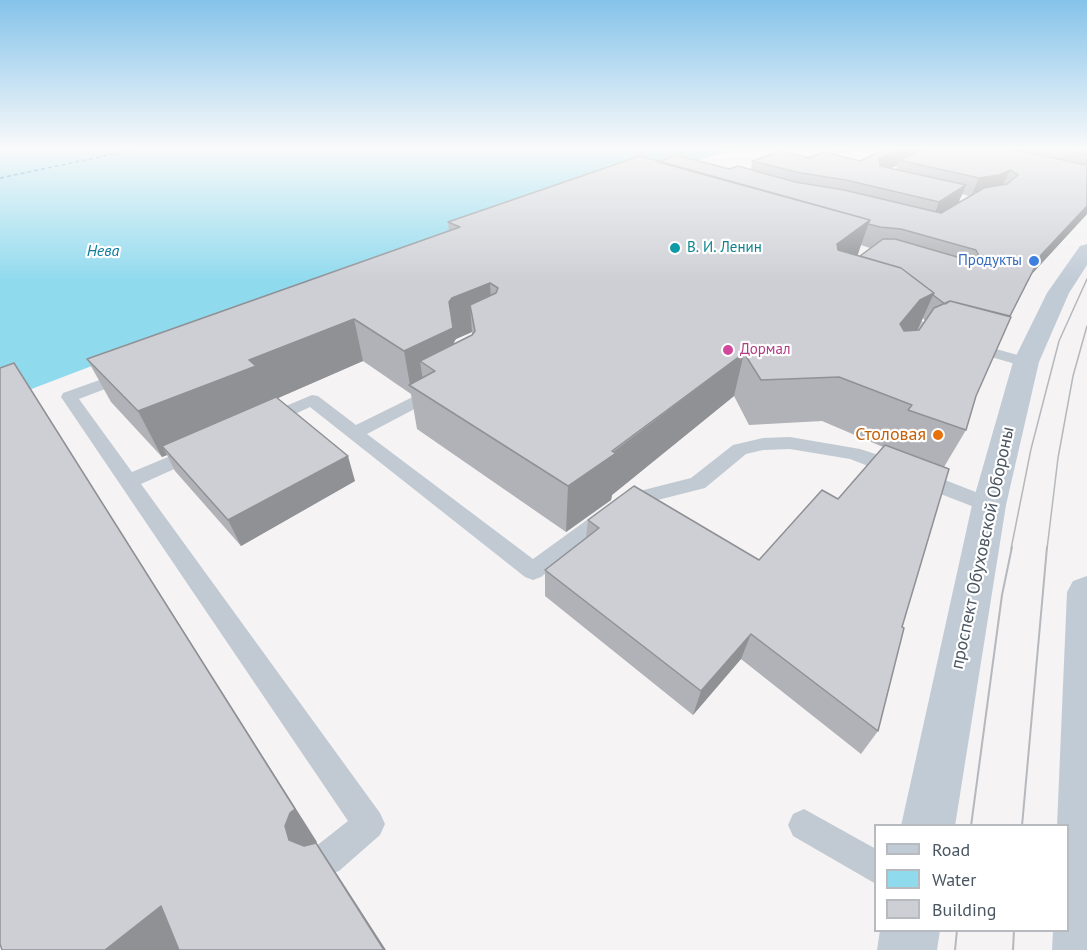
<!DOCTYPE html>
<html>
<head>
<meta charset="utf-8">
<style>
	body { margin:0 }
	#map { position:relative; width:1087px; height:950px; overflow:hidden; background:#f5f3f3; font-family:"PT Sans",sans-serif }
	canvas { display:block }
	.legend { position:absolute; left:874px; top:824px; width:195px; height:108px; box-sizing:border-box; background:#fff; border:2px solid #b7bbc0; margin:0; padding:8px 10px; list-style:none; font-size:18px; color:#4a5661 }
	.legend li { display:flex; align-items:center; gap:12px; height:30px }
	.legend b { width:30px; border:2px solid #b7bbc0 }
</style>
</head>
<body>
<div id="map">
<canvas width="1087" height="950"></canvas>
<ul class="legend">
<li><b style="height:8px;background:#c1cbd6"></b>Road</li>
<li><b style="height:16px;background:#90daee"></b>Water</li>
<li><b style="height:16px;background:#cdcfd5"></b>Building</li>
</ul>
</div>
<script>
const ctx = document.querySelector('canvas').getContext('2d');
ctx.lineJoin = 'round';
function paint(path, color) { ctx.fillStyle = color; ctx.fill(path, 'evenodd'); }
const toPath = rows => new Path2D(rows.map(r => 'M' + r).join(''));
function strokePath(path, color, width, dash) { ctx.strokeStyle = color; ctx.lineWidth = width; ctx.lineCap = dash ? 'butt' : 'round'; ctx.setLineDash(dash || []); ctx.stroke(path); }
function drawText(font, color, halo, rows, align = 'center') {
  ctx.font = font + ' "PT Sans",sans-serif'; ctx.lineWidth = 4.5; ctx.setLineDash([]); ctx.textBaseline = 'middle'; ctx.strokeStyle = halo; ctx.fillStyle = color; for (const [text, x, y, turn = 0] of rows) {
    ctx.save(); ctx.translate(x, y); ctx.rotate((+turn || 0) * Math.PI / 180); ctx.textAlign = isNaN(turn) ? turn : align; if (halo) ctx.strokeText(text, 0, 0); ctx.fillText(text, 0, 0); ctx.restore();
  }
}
paint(toPath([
	[0,148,719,148,728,151,299,287,0,401]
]), '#90daee');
strokePath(toPath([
	[0,178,142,148]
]), '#0c7c9b', 1.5, [4, 3]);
paint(toPath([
	[845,148,865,148,780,165,776,162,845,148],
	[899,305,904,306,935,332,1032,359,1034,362,1026,367,925,338,894,312,892,309,899,305],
	[125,371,133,376,131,379,79,399,132,472,187,449,201,449,203,453,201,457,141,484,380,813,385,824,380,835,339,871,327,875,315,871,311,859,315,847,348,821,61,397,63,393,125,371],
	[435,386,443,391,441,395,367,434,533,559,620,496,691,478,733,445,763,438,790,437,860,449,894,460,996,500,999,505,996,510,989,512,982,510,850,459,790,449,763,450,746,454,705,488,634,506,541,577,533,580,525,577,310,407,274,424,268,425,262,424,259,420,262,416,312,395,318,396,356,425,435,386],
	[804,809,876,849,876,884,793,836,788,825,793,814,804,809]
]), '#c1cad2');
paint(toPath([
	[1087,244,1087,265,1069,293,1039,362,1006,505,955,826,901,826,972,505,1013,362,1047,293,1080,246,1087,244],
	[1087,576,1087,950,1052,950,1053,930,1068,930,1068,826,1057,826,1067,592,1073,581,1087,576],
	[880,930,940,930,937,950,877,950,880,930]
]), '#c1cbd6');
strokePath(toPath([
	[1011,549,1031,449,1059,341,1087,279],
	[1047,549,1058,458,1073,376,1087,326]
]), '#b5b8bd', 1.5);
strokePath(toPath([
	[971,826,1002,595,1012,547],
	[1022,826,1047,547],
	[955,950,957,930],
	[1013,950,1014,930]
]), '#b5b8bd', 2);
paint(toPath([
	[889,148,1087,148,1087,214,1031,275,1010,317,976,396,966,430,944,467,902,627,878,731,861,754,741,659,693,715,545,596,545,570,586,538,588,520,759,560,838,499,883,447,822,421,749,425,734,396,612,495,611,500,566,532,417,429,411,394,363,361,278,398,355,481,241,546,175,471,167,455,162,457,111,402,87,359,449,231,448,222,658,162,729,169,751,170,752,161,809,158,860,161],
	[898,165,896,169,891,168],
	[962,194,969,196,958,203],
	[861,245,870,248,860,256,858,255],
	[923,318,925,321,919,330,918,330],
	[472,332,472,335,455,344,454,342,456,339]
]), '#b0b2b7');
paint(toPath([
	[903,148,936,148,899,160,898,165,873,176,879,158],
	[1010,170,1001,189,971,197,979,178],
	[966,185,958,204,931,223,939,202],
	[1087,206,1087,214,1029,277,1041,255],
	[870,220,857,256,826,282,837,244],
	[490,283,492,323,470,305,472,332,456,339,454,342,458,371,435,371,420,361,424,388,410,385,404,351,449,302,452,298],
	[934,293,916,333,902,341,900,324,920,300],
	[354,319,363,361,269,402,162,446,167,455,162,457,138,411,249,360],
	[744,353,734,396,612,495,611,500,566,532,568,486],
	[14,363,317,842,316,843,337,874,386,950,384,950,309,858,289,840,285,826,290,813],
	[348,456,355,481,241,546,228,520],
	[751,634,741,659,693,715,701,691],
	[161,906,199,933,178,950,105,950]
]), '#909195');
const building = toPath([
	[889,148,903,148,879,158,880,166,966,185,939,202,846,180,801,173,752,161,781,151,809,158,824,152,860,161,889,148],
	[929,148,1004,148,1087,165,1087,206,1041,255,1010,316,950,301,945,304,933,295,934,293,901,268,860,256,883,239,895,239,971,261,979,256,976,250,901,229,880,227,868,224,870,220,658,162,676,155,729,169,738,166,795,182,844,190,941,213,984,188,1007,184,1018,175,1010,170,999,175,979,178,899,160,929,148],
	[1053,148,1087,148,1087,155,1053,148],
	[640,156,870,220,837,244,838,250,901,268,934,293,920,300,900,324,904,331,919,330,934,308,950,301,1011,317,976,396,966,430,908,410,912,405,839,377,761,380,744,353,612,451,616,453,568,486,409,385,435,371,420,361,472,335,475,331,470,305,496,293,498,288,490,283,452,298,449,302,453,328,404,351,354,319,249,360,256,366,138,411,87,359,460,227,448,222,640,156],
	[14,363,295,809,290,813,285,826,289,840,304,846,316,843,384,950,179,950,161,906,105,950,2,950,0,944,0,368,14,363],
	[276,397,348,456,228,520,162,446,276,397],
	[885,445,949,469,902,627,904,628,878,731,751,634,701,691,545,570,599,528,588,520,634,486,759,560,822,490,838,499,885,445]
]);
paint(building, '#cdcfd5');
strokePath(building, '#909195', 1.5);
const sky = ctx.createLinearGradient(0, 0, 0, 281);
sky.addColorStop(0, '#85c3ea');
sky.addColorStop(0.53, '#fafafa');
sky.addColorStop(1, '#fafafa00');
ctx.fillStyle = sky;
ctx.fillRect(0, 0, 1087, 281);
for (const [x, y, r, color] of [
	[675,248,6,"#0f9aa8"],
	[1034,261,6,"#3f7fe0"],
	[728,350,6,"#d1479c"],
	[938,435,6,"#e8710a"]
]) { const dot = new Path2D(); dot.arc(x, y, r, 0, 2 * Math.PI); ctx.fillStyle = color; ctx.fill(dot); strokePath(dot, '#fff', 2); }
drawText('15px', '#0d838f', '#fff', [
	["В. И. Ленин",687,248]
], 'left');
drawText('15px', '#366cbe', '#fff', [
	["Продукты",1022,261]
], 'right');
drawText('15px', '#b23c85', '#fff', [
	["Дормал",740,350]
], 'left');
drawText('italic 16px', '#0c7c9b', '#fff', [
	["Нева",103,251]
]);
drawText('18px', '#c56008', '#fff', [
	["Столовая",926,435]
], 'right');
drawText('18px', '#4a5661', '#fff', [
	["проспект Обуховской Обороны",983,548,-78]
]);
</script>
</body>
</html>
